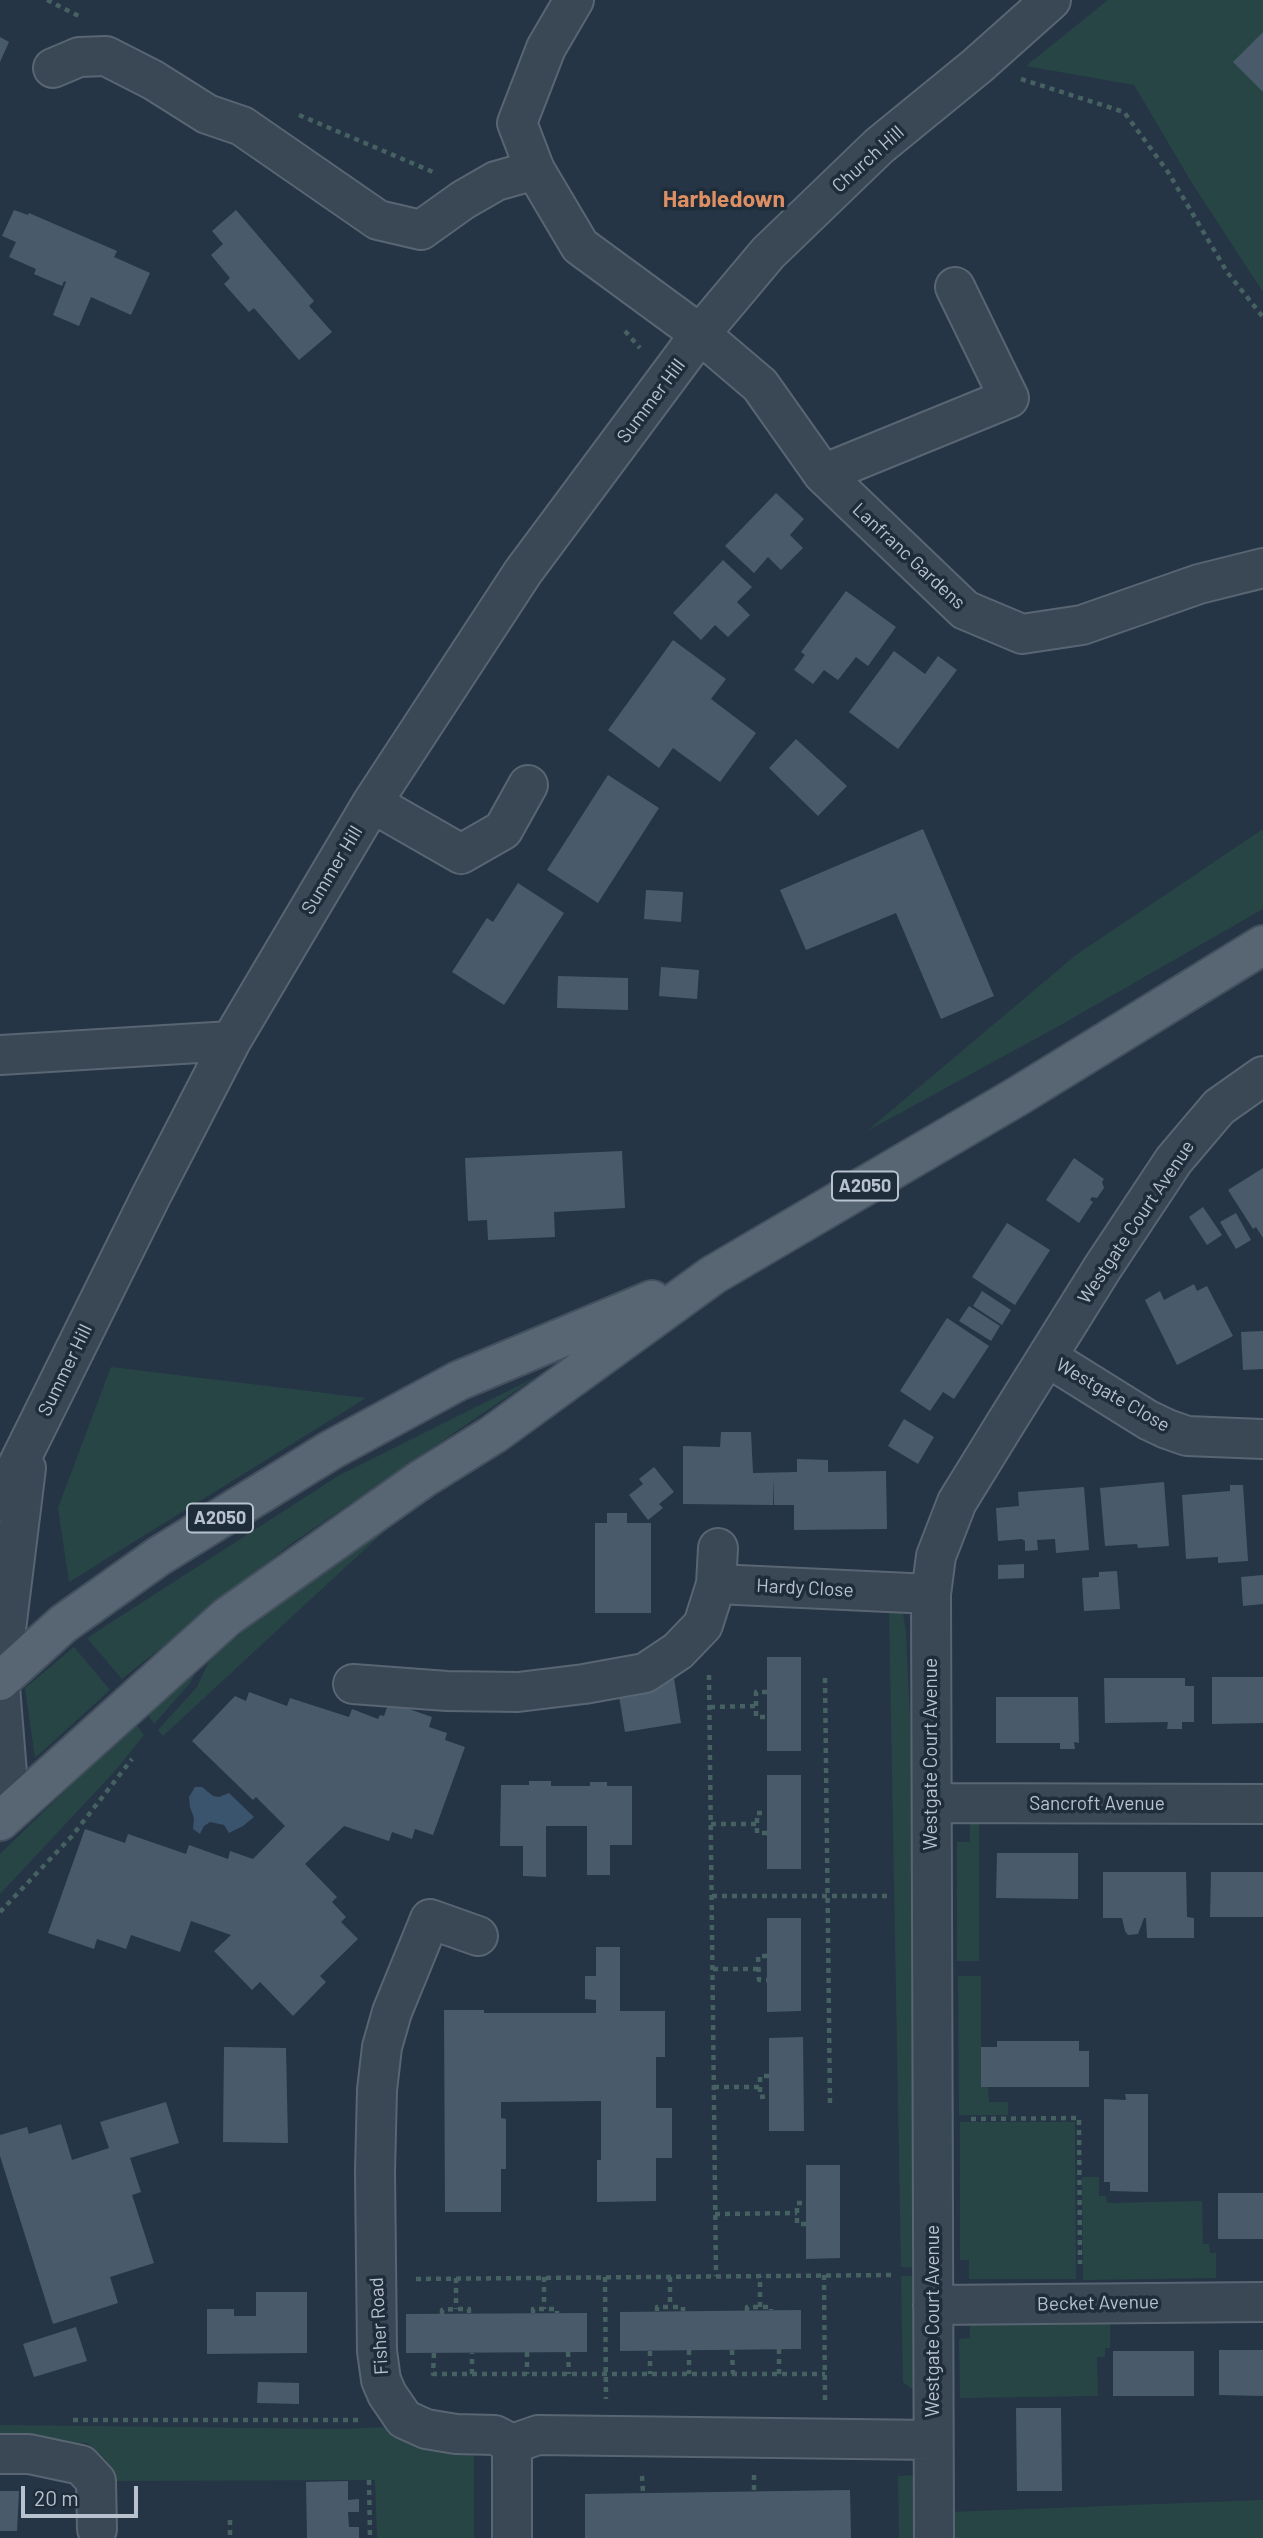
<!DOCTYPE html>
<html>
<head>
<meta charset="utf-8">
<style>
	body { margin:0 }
	#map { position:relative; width:1263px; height:2538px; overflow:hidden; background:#253545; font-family:Barlow,sans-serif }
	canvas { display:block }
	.scale { position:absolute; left:21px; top:2486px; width:117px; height:32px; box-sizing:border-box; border:4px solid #b8c2ce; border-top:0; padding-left:9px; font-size:21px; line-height:24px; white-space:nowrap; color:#b8c2ce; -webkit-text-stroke:5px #1f2c3a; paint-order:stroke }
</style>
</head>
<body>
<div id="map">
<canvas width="1263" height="2538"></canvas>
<div class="scale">20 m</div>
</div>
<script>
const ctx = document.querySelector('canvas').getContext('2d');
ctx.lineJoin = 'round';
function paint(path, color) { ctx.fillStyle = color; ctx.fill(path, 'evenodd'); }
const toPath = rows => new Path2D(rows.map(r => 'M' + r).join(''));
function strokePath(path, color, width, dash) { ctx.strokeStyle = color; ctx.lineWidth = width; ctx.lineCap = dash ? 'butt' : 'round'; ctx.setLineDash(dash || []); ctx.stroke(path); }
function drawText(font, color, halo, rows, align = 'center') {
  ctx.font = font + ' Barlow,sans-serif'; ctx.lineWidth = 7; ctx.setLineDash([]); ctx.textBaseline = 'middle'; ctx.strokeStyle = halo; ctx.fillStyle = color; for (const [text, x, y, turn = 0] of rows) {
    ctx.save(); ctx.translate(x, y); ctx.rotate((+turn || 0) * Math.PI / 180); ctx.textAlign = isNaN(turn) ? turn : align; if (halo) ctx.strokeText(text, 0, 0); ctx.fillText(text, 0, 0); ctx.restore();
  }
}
paint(toPath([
	[1108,0,1263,0,1263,292,1192,183,1134,85,1026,66],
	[1263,829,1263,909,1057,1027,867,1131,1076,955],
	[111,1367,366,1398,69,1582,58,1508],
	[536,1377,288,1546,122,1679,87,1638,338,1476],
	[398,1519,325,1586,163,1736,158,1730,197,1687,211,1657,293,1592],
	[889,1608,903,1614,906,1632,912,1765,916,2268,901,2267],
	[74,1647,110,1690,35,1758,25,1688],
	[199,1664,191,1682,154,1724,145,1711],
	[135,1723,144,1735,115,1771,0,1894,0,1854],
	[970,1824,979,1824,979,1961,957,1961,957,1842,970,1842],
	[958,1976,981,1976,981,2087,988,2087,989,2102,1008,2102,1008,2115,959,2115],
	[960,2122,1075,2122,1076,2279,969,2279,969,2260,960,2260],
	[1082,2177,1099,2177,1099,2196,1106,2196,1107,2203,1202,2201,1203,2244,1209,2244,1210,2253,1216,2253,1216,2278,1083,2280],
	[901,2276,916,2276,916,2392,903,2382],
	[1110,2319,1110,2348,1105,2348,1105,2357,1097,2357,1098,2396,960,2398,959,2339,970,2338,970,2321],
	[0,2425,343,2429,385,2427,403,2438,474,2450,474,2538,377,2538,375,2480,114,2481,105,2459,87,2443,0,2442],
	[920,2475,921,2538,899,2538,898,2476],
	[1263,2500,1263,2538,949,2538,949,2512]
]), '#284546');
paint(toPath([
	[195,1787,202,1787,213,1796,219,1797,229,1793,254,1817,243,1826,229,1833,224,1825,210,1822,204,1826,200,1834,193,1829,194,1818,190,1807,189,1797]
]), '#3a546e');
paint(toPath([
	[1263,32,1263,92,1233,62],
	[0,37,9,42,0,62],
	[14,210,28,215,29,213,117,251,114,257,150,273,131,315,91,297,79,326,53,315,66,282,64,281,62,286,34,274,36,269,9,257,16,242,2,236],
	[236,210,314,301,309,306,332,332,299,360,254,308,249,312,224,284,230,278,211,255,223,244,212,231],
	[776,493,804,519,790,535,803,548,781,570,768,557,754,573,725,546],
	[723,560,752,587,737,602,750,615,728,637,715,625,701,640,673,613],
	[846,591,896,627,868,666,856,657,838,680,824,670,813,684,794,670,805,655,801,652],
	[673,640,726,679,711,699,756,733,720,782,673,748,659,768,608,730],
	[894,651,925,674,938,656,957,670,898,749,849,712],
	[796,739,847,786,818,816,769,768],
	[608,775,659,808,598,903,547,870],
	[923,829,994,996,941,1019,896,913,806,950,780,890],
	[518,883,564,913,504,1005,452,972,487,918,493,922],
	[646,890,683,892,681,922,644,919],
	[661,967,699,970,697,999,659,996],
	[558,976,628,978,628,1010,557,1008],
	[622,1151,625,1208,554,1212,555,1237,488,1240,487,1220,468,1221,465,1158],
	[1074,1158,1104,1179,1102,1182,1104,1188,1097,1198,1092,1197,1090,1200,1093,1202,1079,1223,1046,1200],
	[1263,1168,1263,1238,1256,1227,1253,1229,1228,1190],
	[1203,1207,1222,1235,1207,1245,1189,1217],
	[1236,1213,1251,1240,1236,1249,1220,1222],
	[1007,1223,1050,1250,1015,1305,972,1277],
	[1194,1284,1197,1291,1207,1286,1233,1336,1177,1365,1145,1300,1160,1291,1164,1300],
	[982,1291,1011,1310,1002,1325,973,1306],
	[969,1306,1000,1326,991,1341,959,1321],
	[947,1318,989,1346,954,1399,943,1392,930,1411,900,1391],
	[1263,1331,1263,1369,1243,1370,1241,1332],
	[904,1419,934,1437,918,1464,888,1446],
	[721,1432,751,1432,753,1473,797,1472,797,1459,828,1460,828,1472,886,1471,887,1529,794,1530,794,1505,774,1505,773,1477,773,1505,683,1504,683,1446,720,1447],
	[654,1467,674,1492,659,1504,663,1508,648,1520,629,1495,643,1484,639,1479],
	[1164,1482,1169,1546,1138,1548,1137,1544,1105,1546,1100,1488],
	[1230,1485,1243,1485,1248,1561,1218,1563,1218,1557,1186,1559,1182,1495,1230,1491],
	[1084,1487,1089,1550,1056,1553,1055,1539,1037,1540,1038,1550,1025,1551,1025,1541,1022,1539,998,1541,996,1508,1019,1506,1018,1492],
	[607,1513,627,1513,627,1523,651,1523,651,1613,595,1613,595,1523,607,1523],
	[1024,1564,1024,1578,998,1579,998,1565],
	[1117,1571,1120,1609,1084,1611,1082,1578,1099,1577,1099,1572],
	[1263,1575,1263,1604,1243,1606,1241,1577],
	[767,1657,801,1657,801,1751,767,1751],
	[1212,1677,1263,1677,1263,1723,1212,1724],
	[674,1678,681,1723,625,1732,619,1696,652,1691,651,1682],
	[1104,1678,1185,1678,1185,1686,1194,1686,1194,1722,1182,1722,1182,1729,1167,1729,1168,1722,1105,1723],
	[249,1692,287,1706,290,1698,349,1717,352,1709,378,1719,380,1715,384,1716,389,1702,432,1717,429,1727,447,1733,445,1740,465,1747,433,1835,415,1829,412,1839,392,1832,389,1841,344,1826,305,1864,337,1897,332,1902,346,1917,341,1922,358,1939,320,1976,326,1982,293,2016,260,1982,252,1990,214,1951,231,1935,191,1921,180,1952,131,1935,126,1949,97,1939,94,1949,48,1933,85,1829,125,1843,128,1834,186,1854,189,1845,228,1859,230,1851,253,1859,285,1826,256,1797,253,1800,192,1741,235,1696,246,1701],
	[996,1697,1078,1697,1079,1743,1074,1742,1075,1749,1060,1749,1060,1743,996,1743],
	[767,1775,801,1775,801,1869,767,1869],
	[529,1781,551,1781,551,1786,590,1786,590,1782,607,1782,607,1786,632,1786,632,1845,610,1845,610,1875,587,1875,587,1826,546,1826,546,1877,523,1876,523,1846,500,1846,501,1785,529,1785],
	[997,1853,1078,1853,1078,1899,996,1898],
	[1103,1872,1186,1872,1187,1917,1194,1918,1194,1938,1147,1938,1146,1918,1144,1918,1138,1934,1128,1935,1125,1931,1122,1918,1103,1918],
	[1211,1872,1263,1872,1263,1917,1210,1917],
	[767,1918,801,1918,801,2011,767,2012],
	[596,1947,620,1947,620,2011,665,2011,665,2057,656,2057,656,2108,672,2108,672,2158,656,2158,656,2201,597,2202,597,2160,601,2160,601,2101,501,2102,501,2118,506,2119,506,2169,501,2169,501,2212,445,2212,444,2010,484,2010,484,2013,596,2013,596,2000,585,1999,585,1976,596,1976],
	[803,2037,804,2131,769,2131,769,2038],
	[997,2041,1079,2041,1079,2051,1089,2051,1089,2087,981,2087,981,2047,997,2047],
	[224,2047,286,2048,288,2143,223,2142],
	[1125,2094,1148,2094,1148,2192,1110,2191,1110,2182,1104,2182,1104,2099,1126,2100],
	[166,2102,179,2143,130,2158,141,2192,132,2195,154,2263,110,2277,118,2303,53,2324,0,2156,0,2135,27,2127,29,2134,61,2124,72,2160,109,2148,100,2122],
	[806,2165,840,2165,840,2258,806,2259],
	[1218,2193,1263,2193,1263,2239,1218,2239],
	[256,2292,307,2292,307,2353,207,2354,207,2309,234,2309,234,2316,256,2316],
	[801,2310,801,2349,620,2351,620,2312],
	[587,2313,587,2352,406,2353,406,2314],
	[76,2327,87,2361,34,2377,23,2344],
	[1219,2350,1263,2350,1263,2396,1219,2395],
	[1113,2351,1194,2351,1194,2396,1113,2396],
	[258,2382,299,2383,299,2404,257,2403],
	[1016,2408,1061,2408,1062,2491,1017,2491],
	[348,2481,348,2500,359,2499,359,2512,348,2512,349,2527,359,2527,359,2538,307,2538,306,2482],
	[850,2490,851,2538,585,2538,585,2494],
	[0,2491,19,2491,17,2531,0,2531]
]), '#495b6b');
const minor = toPath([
	[574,0,546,48,517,123,535,170,580,246,700,334,760,385,823,474,965,610,1022,634,1082,625,1199,584,1263,568],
	[53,68,79,57,106,56,153,80,207,114,242,126,378,220,421,230,463,200,496,181,535,170],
	[823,474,1009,398,955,287],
	[372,803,461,854,503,830,528,785],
	[0,1055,231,1041],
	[1047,1357,1148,1420,1167,1429,1187,1436,1263,1439],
	[0,1501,151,1196,231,1041,372,803,523,572,700,334,768,253,879,146,977,66,1051,0],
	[718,1548,716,1584,931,1594],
	[0,1678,26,1468],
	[353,1684,447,1691,518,1692,584,1684,645,1673,678,1651,703,1625,716,1584],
	[0,1687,10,1810],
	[932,1803,1263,1804],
	[478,1936,430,1919,392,2012,382,2047,377,2090,375,2172,377,2351,381,2380,387,2394,404,2419,426,2429,456,2434,495,2435,512,2444,538,2435,933,2440],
	[933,2305,1263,2302],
	[512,2444,512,2538],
	[0,2454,29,2454,81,2465,96,2481,97,2529],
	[934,2538,931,1594,936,1556,957,1502,1002,1429,1103,1267,1174,1160,1219,1107,1263,1076]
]);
const major = toPath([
	[0,1681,63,1624,159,1556,331,1450,458,1381,652,1300],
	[0,1821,227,1617,422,1479,494,1434,713,1275,1018,1096,1263,945]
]);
strokePath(minor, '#596572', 42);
strokePath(major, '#44505e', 42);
strokePath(toPath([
	[47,0,81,17],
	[1021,79,1124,112,1168,172,1227,272,1263,317],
	[299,115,433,172],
	[625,331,640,348],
	[709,1675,716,2276],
	[825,1678,830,2104],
	[767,1692,756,1692,756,1717,767,1717],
	[710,1707,756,1706],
	[711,1824,757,1824],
	[767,1833,757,1833,757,1813,767,1813],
	[712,1896,892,1896],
	[0,1912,72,1836,132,1759],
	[767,1956,758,1956,759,1980,767,1980],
	[713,1969,758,1969],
	[769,2076,760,2076,760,2097,769,2096],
	[714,2087,760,2087],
	[971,2119,1079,2118,1080,2264],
	[715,2214,797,2213],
	[806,2224,797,2224,797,2203,806,2203],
	[824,2275,825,2400],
	[544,2277,544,2309],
	[605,2277,606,2399],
	[670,2277,670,2307],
	[456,2278,456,2309],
	[416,2279,894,2275],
	[760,2307,760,2276],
	[657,2311,657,2307,683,2307,683,2311],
	[747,2311,747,2307,771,2307,771,2310],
	[533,2313,533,2309,557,2309,557,2313],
	[442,2314,442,2310,456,2309,469,2309,469,2314],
	[689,2350,689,2374],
	[732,2350,733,2374],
	[650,2351,650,2374],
	[527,2352,527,2374],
	[568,2352,569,2374],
	[434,2353,433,2374,825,2374],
	[472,2374,472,2353],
	[779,2374,779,2349],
	[73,2420,358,2420],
	[754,2475,754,2492],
	[642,2476,643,2493],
	[369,2480,370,2538],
	[230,2520,230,2538]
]), '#466162', 4.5, [5, 5]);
strokePath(minor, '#3a4754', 38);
strokePath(major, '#586674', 38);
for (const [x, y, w] of [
	[865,1186,66],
	[220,1518,66]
]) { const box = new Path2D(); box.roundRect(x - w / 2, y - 14.5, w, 29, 5); ctx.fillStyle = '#1f2c3a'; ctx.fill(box); strokePath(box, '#b8c2ce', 2); }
drawText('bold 18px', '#b8c2ce', null, [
	["A2050",865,1186],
	["A2050",220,1518]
]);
drawText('19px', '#b8c2ce', '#1f2c3a', [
	["Church Hill",868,159,-42],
	["Summer Hill",651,401,-53],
	["Lanfranc Gardens",909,556,43],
	["Summer Hill",332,870,-59],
	["Westgate Court Avenue",1136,1222,-56],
	["Summer Hill",65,1370,-64],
	["Westgate Close",1113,1395,30],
	["Hardy Close",805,1588,3],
	["Westgate Court Avenue",931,1754,-90],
	["Sancroft Avenue",1097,1804],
	["Becket Avenue",1098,2303,-1],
	["Westgate Court Avenue",933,2321,-90],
	["Fisher Road",379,2326,-93]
]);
drawText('bold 23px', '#dd8f63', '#1f2c3a', [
	["Harbledown",724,199]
]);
</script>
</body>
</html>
